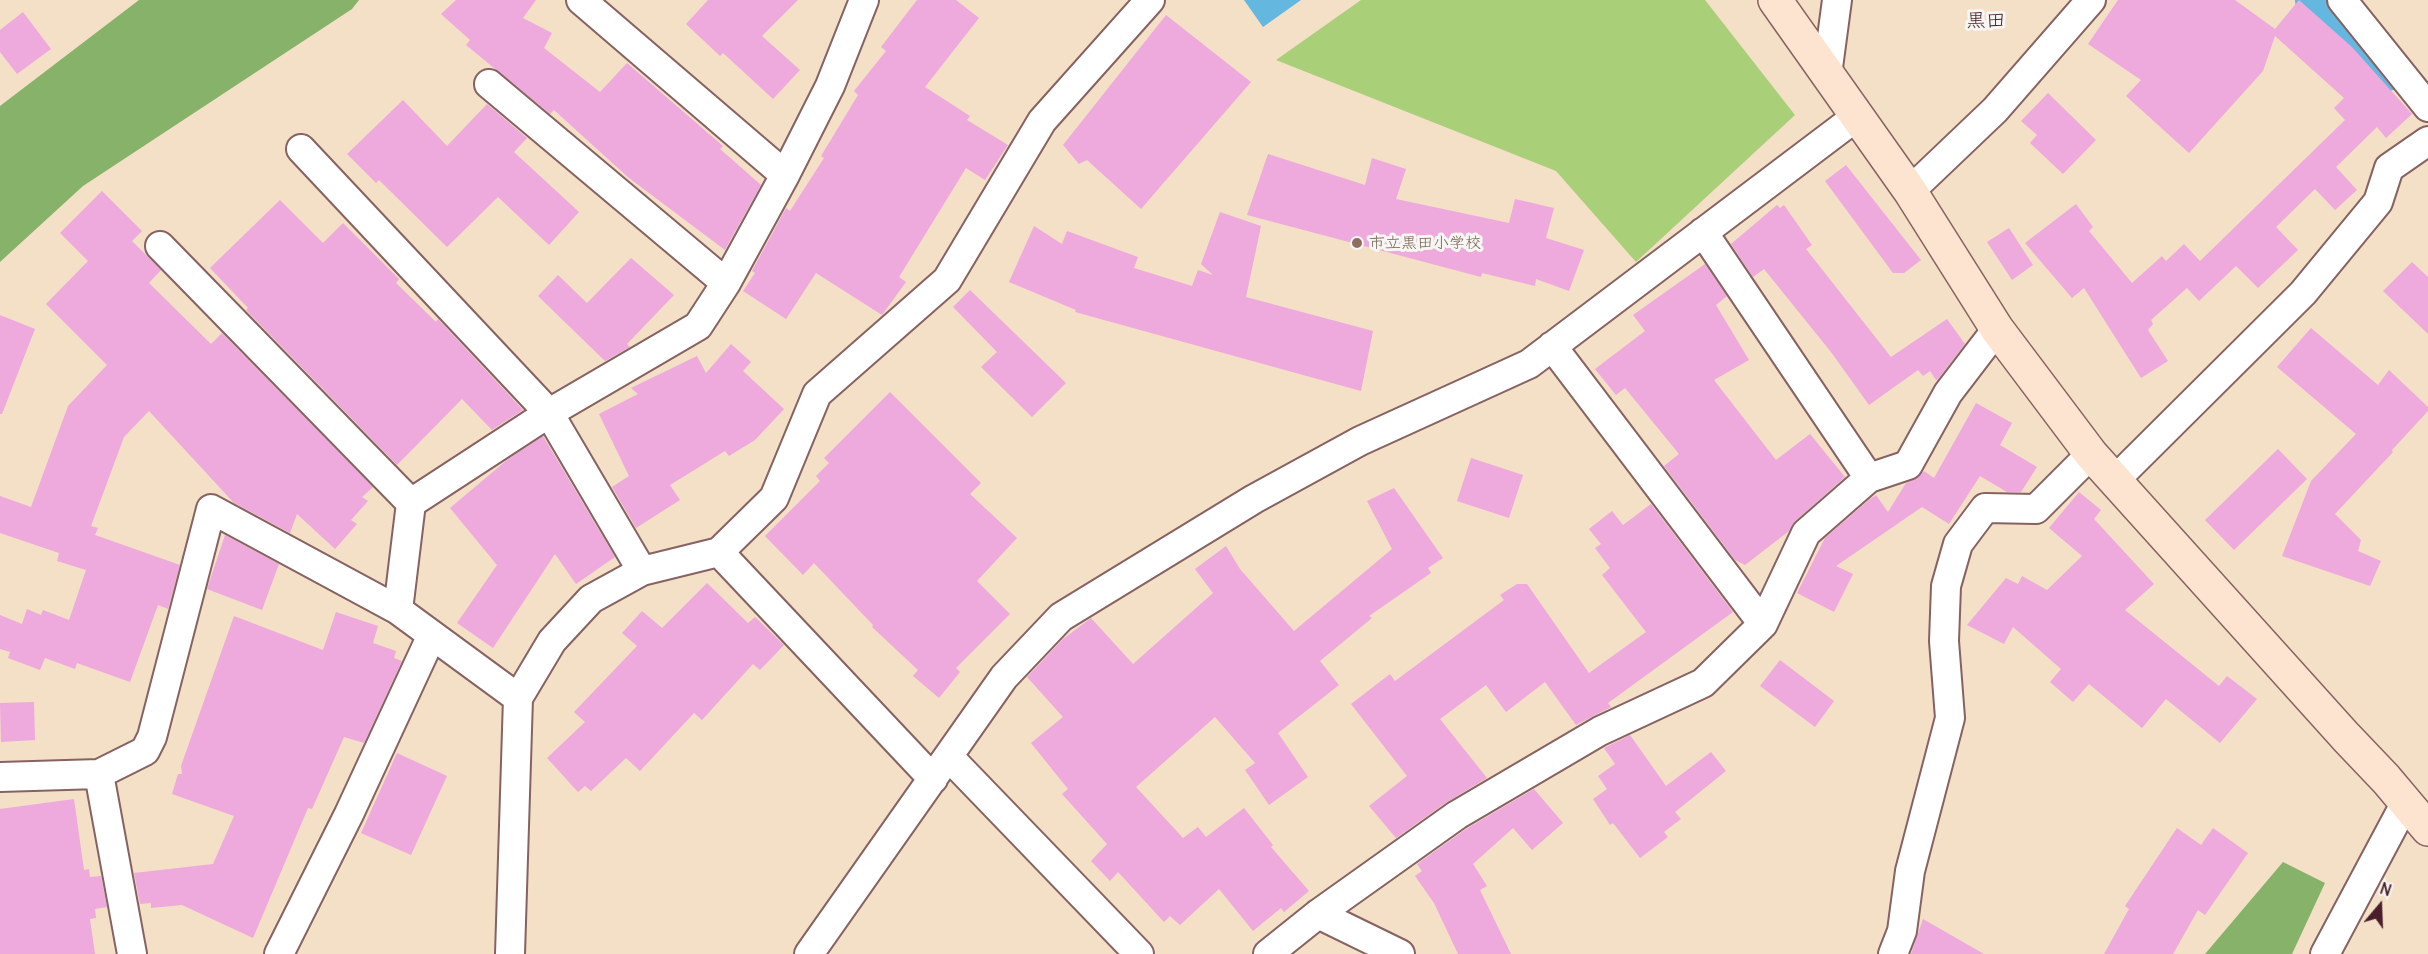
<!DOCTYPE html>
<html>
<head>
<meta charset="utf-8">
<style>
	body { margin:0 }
	#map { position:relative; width:2428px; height:954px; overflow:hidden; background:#f4dfc7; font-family:Delius,sans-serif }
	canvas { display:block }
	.north { position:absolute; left:2350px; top:876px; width:60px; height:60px; -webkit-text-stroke:4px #f6f6f2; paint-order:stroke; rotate:19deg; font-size:16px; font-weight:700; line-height:24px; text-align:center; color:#4a1f2b }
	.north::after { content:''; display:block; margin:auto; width:21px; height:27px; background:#4a1f2b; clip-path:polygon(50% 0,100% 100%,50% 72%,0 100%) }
</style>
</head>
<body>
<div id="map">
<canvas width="2428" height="954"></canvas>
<div class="north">N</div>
</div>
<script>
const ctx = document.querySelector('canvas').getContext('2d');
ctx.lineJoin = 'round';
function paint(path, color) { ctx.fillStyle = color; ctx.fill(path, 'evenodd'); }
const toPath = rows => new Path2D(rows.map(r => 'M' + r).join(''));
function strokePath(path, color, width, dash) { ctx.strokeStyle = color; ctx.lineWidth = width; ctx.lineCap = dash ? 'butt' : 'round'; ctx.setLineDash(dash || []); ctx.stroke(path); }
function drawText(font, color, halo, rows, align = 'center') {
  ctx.font = font + ' Delius,"Klee One",sans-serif'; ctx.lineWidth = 6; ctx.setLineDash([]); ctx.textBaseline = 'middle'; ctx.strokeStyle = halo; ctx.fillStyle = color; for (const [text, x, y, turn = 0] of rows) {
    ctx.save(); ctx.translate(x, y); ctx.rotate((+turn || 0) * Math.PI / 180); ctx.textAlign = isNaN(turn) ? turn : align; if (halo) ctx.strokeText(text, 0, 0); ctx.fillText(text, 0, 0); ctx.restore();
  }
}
paint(toPath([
	[1361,0,1705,0,1795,115,1636,262,1556,171,1276,60]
]), '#aacf79');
paint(toPath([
	[139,0,359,0,352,9,83,186,0,262,0,106],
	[2283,862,2325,883,2292,954,2205,954]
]), '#87b269');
paint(toPath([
	[1244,0,1301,0,1263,27]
]), '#64b7df');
strokePath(toPath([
	[2313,0,2388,73]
]), '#64b7df', 36);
paint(toPath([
	[456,0,536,0,523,18,552,33,544,48,600,92,627,63,723,146,720,149,761,185,725,250,629,178,554,110,550,114,466,45,470,40,441,14],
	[708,0,798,0,762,36,800,70,773,99,723,53,720,56,686,24],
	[917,0,956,0,979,18,925,87,970,116,967,120,1008,145,985,180,966,168,899,277,906,282,882,315,816,273,786,319,743,291,755,273,752,271,786,208,790,211,824,158,821,156,858,95,854,91,886,51,881,47],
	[2118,0,2235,0,2275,29,2299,0,2352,47,2412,114,2386,138,2377,127,2336,167,2357,190,2335,210,2315,189,2276,227,2298,250,2258,288,2236,266,2199,301,2187,288,2151,320,2153,324,2148,330,2168,361,2141,378,2084,288,2072,298,2025,243,2076,204,2093,227,2089,231,2132,283,2162,256,2166,261,2184,244,2200,261,2345,120,2334,108,2344,98,2275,36,2263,71,2189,153,2126,96,2141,80,2088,44],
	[23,12,51,49,17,74,0,52,0,30],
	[1166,15,1251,82,1141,209,1087,160,1079,164,1063,145],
	[2048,93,2096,140,2063,174,2030,143,2037,135,2021,121],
	[403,100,447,146,487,104,527,138,514,152,579,212,549,245,498,197,447,247,379,180,376,183,347,154],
	[1268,154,1365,185,1372,158,1406,169,1396,199,1509,223,1515,199,1554,208,1546,238,1584,250,1569,291,1536,279,1535,286,1482,273,1481,277,1247,215],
	[1846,165,1921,260,1904,273,1893,273,1825,181],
	[102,191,142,231,132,241,161,270,149,283,211,344,222,333,373,487,362,497,368,501,351,520,357,524,335,549,297,514,290,533,234,503,149,411,124,437,91,526,98,528,95,535,180,565,168,609,158,605,130,682,77,663,75,669,45,658,40,670,8,658,10,652,0,649,0,615,22,624,27,609,41,615,43,610,69,620,86,570,57,561,59,553,0,533,0,496,31,507,68,406,107,365,46,304,88,261,60,233],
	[280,200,323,243,343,223,399,279,396,283,436,322,438,319,523,410,492,430,462,399,397,465,246,310,248,308,210,268],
	[1777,205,1780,208,1784,205,1812,245,1806,249,1891,357,1947,319,1965,344,1938,379,1936,380,1930,371,1923,376,1918,370,1869,405,1831,352,1764,269,1753,277,1731,244],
	[1220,212,1261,226,1246,297,1373,331,1361,391,1075,312,1076,310,1009,282,1034,226,1062,244,1067,231,1138,257,1134,268,1192,286,1198,270,1213,275,1201,264],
	[2009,228,2033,265,2012,280,1987,242],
	[631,258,674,295,627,344,630,347,605,361,538,296,558,275,587,303],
	[2412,262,2428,277,2428,334,2383,291],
	[1705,264,1727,296,1716,305,1749,360,1714,380,1776,460,1810,434,1845,477,1795,521,1789,531,1745,565,1735,560,1664,466,1679,454,1625,388,1616,395,1595,369,1645,331,1633,315],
	[970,290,1066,383,1032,417,981,367,997,352,953,307],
	[0,315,35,329,2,414,0,414],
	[2311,328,2378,385,2389,370,2428,407,2428,411,2392,450,2393,452,2335,514,2361,540,2358,551,2381,561,2370,586,2282,556,2311,481,2356,434,2277,367],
	[731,344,751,362,743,371,784,409,755,440,729,456,725,451,670,485,680,500,636,528,612,487,629,476,599,414,638,394,631,388,697,356,706,373],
	[890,392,981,483,970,494,1017,538,977,581,1010,614,956,668,960,672,939,698,913,676,918,670,872,627,873,625,814,563,803,575,765,536,820,481,816,476,829,463,824,458],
	[1976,403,2012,423,2000,445,2037,467,2021,492,2007,492,1980,476,1949,524,1922,507,1836,566,1853,574,1834,612,1797,593,1825,538,1870,499,1876,495,1888,512,1906,483,1914,480,1924,471,1934,478],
	[543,436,615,557,576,584,555,554,493,648,457,623,497,565,450,508,507,460],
	[2278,449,2307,479,2234,550,2205,520],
	[1471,458,1523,475,1509,518,1457,501],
	[1394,488,1443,558,1428,568,1431,573,1369,616,1372,618,1320,661,1339,685,1278,733,1308,777,1269,805,1245,770,1255,763,1215,717,1136,787,1183,838,1198,827,1206,837,1244,808,1273,845,1271,847,1309,891,1284,912,1281,908,1253,931,1219,889,1180,925,1170,916,1164,922,1118,872,1110,881,1091,861,1107,844,1062,794,1068,789,1031,743,1063,717,1027,677,1063,639,1091,618,1133,664,1213,593,1195,569,1226,546,1240,569,1294,631,1392,549,1367,501],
	[2079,492,2101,510,2094,519,2154,584,2125,610,2219,686,2227,676,2257,699,2220,743,2166,699,2142,728,2089,684,2073,702,2050,682,2061,669,2013,627,2004,644,1967,625,2006,578,2018,584,2022,576,2047,590,2082,556,2049,528],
	[1651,504,1733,612,1608,703,1611,707,1576,725,1545,682,1506,712,1486,685,1440,719,1487,778,1447,802,1396,838,1369,806,1407,776,1351,704,1390,674,1395,681,1504,600,1500,595,1517,584,1527,584,1589,673,1646,632,1602,575,1610,568,1595,548,1601,544,1589,529,1612,511,1623,525],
	[225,535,279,564,262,610,207,589],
	[707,583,748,623,755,617,784,645,760,670,753,664,702,720,694,713,640,771,626,758,591,791,585,786,578,792,547,758,585,722,574,712,637,646,622,633,642,611,662,628],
	[336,612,378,626,373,643,396,651,394,658,402,661,364,743,344,737,312,809,308,808,253,938,182,905,151,908,151,903,140,904,134,873,213,864,234,816,172,794,178,774,182,774,181,766,234,616,323,650],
	[1780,660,1834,701,1815,727,1760,686],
	[34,702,35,740,1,742,0,703],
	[1630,735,1666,786,1711,752,1726,771,1675,812,1681,819,1664,832,1668,837,1640,858,1613,823,1610,825,1593,799,1607,789,1598,776,1615,764,1604,748],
	[397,753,447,776,411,855,361,833],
	[1534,789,1563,823,1532,850,1513,828,1473,864,1487,886,1480,890,1511,954,1458,954,1434,903,1415,876,1422,871,1417,864,1466,829],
	[74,799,84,870,89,869,90,877,101,876,107,907,95,909,96,918,90,919,95,954,0,954,0,809],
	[2177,828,2201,845,2213,828,2248,853,2205,915,2198,910,2173,954,2104,954,2129,909,2125,906],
	[1923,919,1984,954,1911,954]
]), '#eea9dd');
const street = toPath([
	[581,0,785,175],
	[2342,0,2428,107],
	[1827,75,1837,0],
	[489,84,726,283],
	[301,149,549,413,642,571],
	[1910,191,1995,110,2091,0],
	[1703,232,1869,478],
	[160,246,411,503],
	[1552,346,1763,624],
	[2115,480,2303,293,2378,202,2389,168,2428,141],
	[719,552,933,779],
	[398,610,411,503,549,413,698,326,726,283,785,175,830,86,864,0],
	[949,757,1139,954],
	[99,774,132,954],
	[0,777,99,774,145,751,152,737,211,509,398,610,518,698],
	[1318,914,1400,954],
	[279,954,349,814,432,635],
	[510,954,518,698,552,641,591,599,642,571,719,552,774,498,817,394,947,280,1042,121,1150,0],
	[809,954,1004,677,1061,617,1254,499,1360,441,1529,364,1856,117],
	[1268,954,1318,914,1457,815,1600,731,1703,683,1763,624,1806,533,1869,478,1908,465,1948,393,1997,329],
	[1893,954,1902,931,1910,871,1950,718,1944,641,1946,586,1958,544,1985,508,2036,509,2091,454],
	[2325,954,2406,802]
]);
const secondary = toPath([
	[1775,0,1910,191,1997,329,2091,454,2346,737,2386,779,2428,829]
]);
strokePath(street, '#866262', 32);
strokePath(secondary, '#866262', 36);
strokePath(street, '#fff', 28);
strokePath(secondary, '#fde4d0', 33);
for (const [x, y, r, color] of [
	[1357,243,6,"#8d6e63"]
]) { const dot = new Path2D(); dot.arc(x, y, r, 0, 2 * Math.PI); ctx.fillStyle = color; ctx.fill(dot); strokePath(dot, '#f6f6f2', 2); }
drawText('16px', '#785e54', '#f6f6f2', [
	["市立黒田小学校",1369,243]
], 'left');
drawText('20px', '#4a1f2b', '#f6f6f2', [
	["黒田",1986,21]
]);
</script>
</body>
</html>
